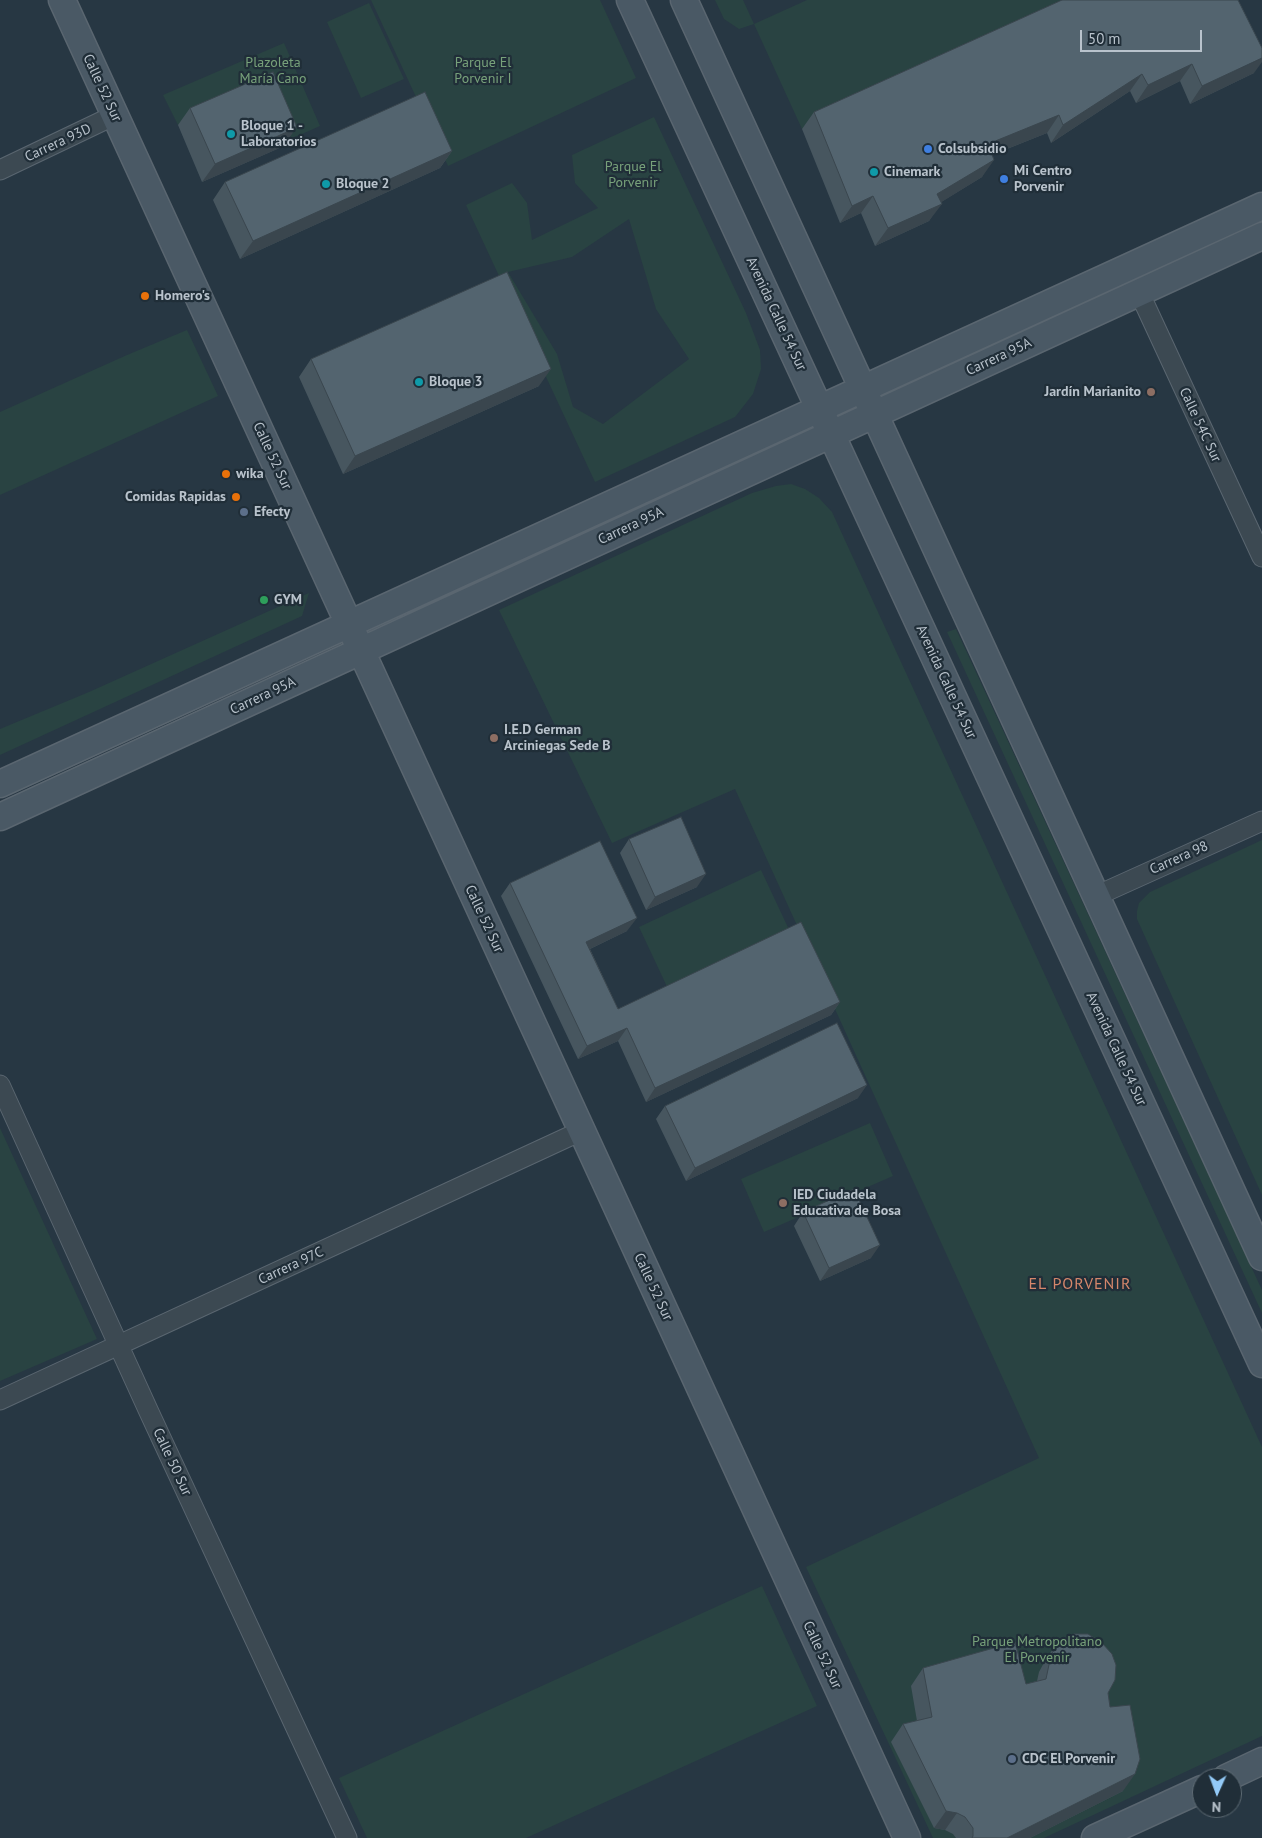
<!DOCTYPE html>
<html>
<head>
<meta charset="utf-8">
<style>
	body { margin:0 }
	#map { position:relative; width:1262px; height:1838px; overflow:hidden; background:#273743; font-family:"PT Sans",sans-serif }
	canvas { display:block }
	.north { position:absolute; left:1192px; top:1768px; width:50px; height:50px; box-sizing:border-box; background:#202e38; border:1px solid #5d6a73; border-radius:50%; rotate:182deg; font-size:14px; font-weight:700; line-height:20px; text-align:center; color:#b9c3cc }
	.north::after { content:''; display:block; margin:auto; width:18px; height:22px; background:#93caf7; clip-path:polygon(50% 0,100% 100%,50% 72%,0 100%) }
	.scale { position:absolute; left:1080px; top:30px; width:122px; height:22px; box-sizing:border-box; border:2px solid #b9c3cc; border-top:0; padding-left:6px; font-size:15px; line-height:18px; white-space:nowrap; color:#b9c3cc; -webkit-text-stroke:4px #202e38; paint-order:stroke }
</style>
</head>
<body>
<div id="map">
<canvas width="1262" height="1838"></canvas>
<div class="north">N</div>
<div class="scale">50 m</div>
</div>
<script>
const ctx = document.querySelector('canvas').getContext('2d');
ctx.lineJoin = 'round';
function paint(path, color) { ctx.fillStyle = color; ctx.fill(path, 'evenodd'); }
const toPath = rows => new Path2D(rows.map(r => 'M' + r).join(''));
function strokePath(path, color, width, dash) { ctx.strokeStyle = color; ctx.lineWidth = width; ctx.lineCap = dash ? 'butt' : 'round'; ctx.setLineDash(dash || []); ctx.stroke(path); }
function drawText(font, color, halo, rows, align = 'center') {
  ctx.font = font + ' "PT Sans",sans-serif'; ctx.lineWidth = 4.5; ctx.setLineDash([]); ctx.textBaseline = 'middle'; ctx.strokeStyle = halo; ctx.fillStyle = color; for (const [text, x, y, turn = 0] of rows) {
    ctx.save(); ctx.translate(x, y); ctx.rotate((+turn || 0) * Math.PI / 180); ctx.textAlign = isNaN(turn) ? turn : align; if (halo) ctx.strokeText(text, 0, 0); ctx.fillText(text, 0, 0); ctx.restore();
  }
}
paint(toPath([
	[371,0,600,0,636,78,448,166],
	[715,0,743,0,754,24,807,0,1089,0,802,129,754,24,739,29,724,19],
	[369,3,404,79,361,98,327,22],
	[284,43,320,126,284,142,261,89,178,125,163,95],
	[654,117,746,313,760,350,761,369,753,394,735,417,595,482,466,205,512,183,527,203,532,240,598,208,575,183,572,155],
	[629,219,656,309,689,359,603,424,573,407,557,354,508,272,572,257],
	[187,330,218,396,0,495,0,412,127,355],
	[791,484,805,489,819,498,832,512,1262,1447,1262,1736,1044,1838,933,1838,806,1567,1039,1458,735,789,612,843,499,610,752,493,776,486],
	[309,593,302,616,0,755,0,729,89,692],
	[956,629,1262,1290,1262,1313,947,632],
	[1262,840,1262,1195,1137,919,1137,911,1139,903,1150,892],
	[761,870,792,936,670,993,639,927],
	[870,1123,893,1176,764,1232,741,1179],
	[0,1128,97,1339,0,1381],
	[762,1586,817,1706,526,1838,367,1838,339,1778]
]), '#294342');
const street = toPath([
	[0,170,115,115],
	[1139,292,1262,557],
	[1096,896,1262,821],
	[0,1085,149,1412,347,1838],
	[0,1400,581,1131]
]);
const secondary = toPath([
	[62,0,907,1838],
	[630,0,1262,1364],
	[684,0,1262,1257],
	[0,784,1262,206],
	[0,817,1262,236],
	[1226,1778,1262,1761],
	[1095,1838,1202,1789]
]);
strokePath(street, '#5a6670', 21);
strokePath(secondary, '#5a6670', 29);
strokePath(street, '#3c4952', 19);
strokePath(secondary, '#4a5965', 26);
paint(toPath([
	[1062,0,1254,73,1190,104,1180,81,1136,103,1130,91,1051,143,1047,133,992,155,982,177,941,202,929,221,875,246,861,213,840,223,802,129,814,112],
	[190,108,284,146,202,182,178,125],
	[452,151,440,168,240,259,213,200,225,182],
	[311,359,539,386,343,474,299,377],
	[629,839,697,887,646,910,620,853],
	[510,883,627,931,590,949,618,1009,840,1002,831,1015,646,1102,618,1041,578,1059,501,896],
	[858,1098,686,1181,656,1119,665,1106],
	[803,1212,871,1258,820,1281,794,1226],
	[1060,1640,1108,1693,1123,1791,1030,1838,956,1838,953,1834,945,1830,934,1828,891,1742,903,1724,917,1721,911,1686,923,1668,1026,1684,1037,1681,1039,1672,1047,1657]
]), '#47565f');
paint(toPath([
	[1262,58,1262,62,1254,73,1190,104,1202,86],
	[1192,64,1180,81,1136,103,1148,85],
	[1142,74,1130,91,1051,143,1063,125],
	[1059,115,1047,133,976,161,988,144],
	[296,128,284,146,202,182,215,164],
	[452,151,440,168,240,259,253,241],
	[994,160,982,177,927,211,942,204,929,221,875,246,888,228,937,194],
	[873,196,861,213,840,223,852,206],
	[551,369,539,386,343,474,355,456],
	[706,874,697,887,646,910,655,897],
	[637,918,627,931,577,955,586,942],
	[840,1002,831,1015,646,1102,655,1088],
	[627,1028,618,1041,578,1059,587,1046],
	[867,1085,858,1098,686,1181,695,1168],
	[880,1245,871,1258,820,1281,829,1268],
	[1135,1774,1123,1791,1030,1838,1007,1838],
	[946,1811,957,1813,945,1830,934,1828]
]), '#3a464e');
const building = toPath([
	[1062,0,1238,0,1262,48,1262,58,1202,86,1192,64,1148,85,1142,74,1063,125,1059,115,988,144,994,160,937,194,942,204,888,228,873,196,852,206,814,112,1062,0],
	[273,72,296,125,296,128,215,164,190,108,273,72],
	[425,92,452,151,253,241,225,182,425,92],
	[507,272,551,369,355,456,311,359,507,272],
	[681,817,706,874,655,897,629,839,681,817],
	[600,841,637,918,586,942,618,1009,801,922,840,1002,655,1088,627,1028,587,1046,510,883,600,841],
	[837,1023,867,1085,695,1168,665,1106,837,1023],
	[854,1189,880,1245,829,1268,803,1212,854,1189],
	[1074,1634,1088,1634,1102,1643,1112,1654,1116,1665,1115,1680,1108,1693,1110,1707,1130,1705,1140,1759,1135,1774,1007,1838,972,1838,973,1836,973,1828,965,1817,957,1813,946,1811,903,1724,932,1717,923,1668,1015,1642,1026,1684,1046,1679,1051,1655,1060,1640,1074,1634]
]);
paint(building, '#53646f');
strokePath(building, '#3a464e', 1);
for (const [x, y, r, color] of [
	[231,134,5,"#0f9aa8"],
	[928,149,5,"#3f7fe0"],
	[874,172,5,"#0f9aa8"],
	[1004,179,5,"#3f7fe0"],
	[326,184,5,"#0f9aa8"],
	[145,296,5,"#e8710a"],
	[419,382,5,"#0f9aa8"],
	[1151,392,5,"#8d6e63"],
	[226,474,5,"#e8710a"],
	[236,497,5,"#e8710a"],
	[244,512,5,"#5c6f8a"],
	[264,600,5,"#2e9e5b"],
	[494,738,5,"#8d6e63"],
	[783,1203,5,"#8d6e63"],
	[1012,1759,5,"#5c6f8a"]
]) { const dot = new Path2D(); dot.arc(x, y, r, 0, 2 * Math.PI); ctx.fillStyle = color; ctx.fill(dot); strokePath(dot, '#202e38', 2); }
drawText('14px', '#77a17a', '#202e38', [
	["Plazoleta",273,63],
	["María Cano",273,79],
	["Parque El",483,63],
	["Porvenir I",483,79],
	["Parque El",633,167],
	["Porvenir",633,183],
	["Parque Metropolitano",1037,1642],
	["El Porvenir",1037,1658]
]);
drawText('14px', '#b9c3cc', '#202e38', [
	["Calle 52 Sur",102,88,65],
	["Carrera 93D",58,143,-25],
	["Avenida Calle 54 Sur",776,314,65],
	["Carrera 95A",999,357,-25],
	["Calle 54C Sur",1200,425,65],
	["Calle 52 Sur",272,456,65],
	["Carrera 95A",631,526,-25],
	["Avenida Calle 54 Sur",946,682,65],
	["Carrera 95A",263,696,-25],
	["Carrera 98",1179,858,-24],
	["Calle 52 Sur",484,919,65],
	["Avenida Calle 54 Sur",1116,1049,65],
	["Carrera 97C",291,1266,-25],
	["Calle 52 Sur",653,1287,65],
	["Calle 50 Sur",172,1462,65],
	["Calle 52 Sur",822,1655,65]
]);
drawText('bold 14px', '#b9c3cc', '#202e38', [
	["Bloque 1 -",241,126],
	["Laboratorios",241,142],
	["Colsubsidio",938,149],
	["Mi Centro",1014,171],
	["Porvenir",1014,187],
	["Cinemark",884,172],
	["Bloque 2",336,184],
	["Homero's",155,296],
	["Bloque 3",429,382],
	["Jardín Marianito",1141,392,"right"],
	["wika",236,474],
	["Comidas Rapidas",226,497,"right"],
	["Efecty",254,512],
	["GYM",274,600],
	["I.E.D German",504,730],
	["Arciniegas Sede B",504,746],
	["IED Ciudadela",793,1195],
	["Educativa de Bosa",793,1211],
	["CDC El Porvenir",1022,1759]
], 'left');
ctx.letterSpacing = '1px';
drawText('16px', '#d5876b', '#202e38', [
	["EL PORVENIR",1080,1284]
]);
ctx.letterSpacing = '0px';
</script>
</body>
</html>
